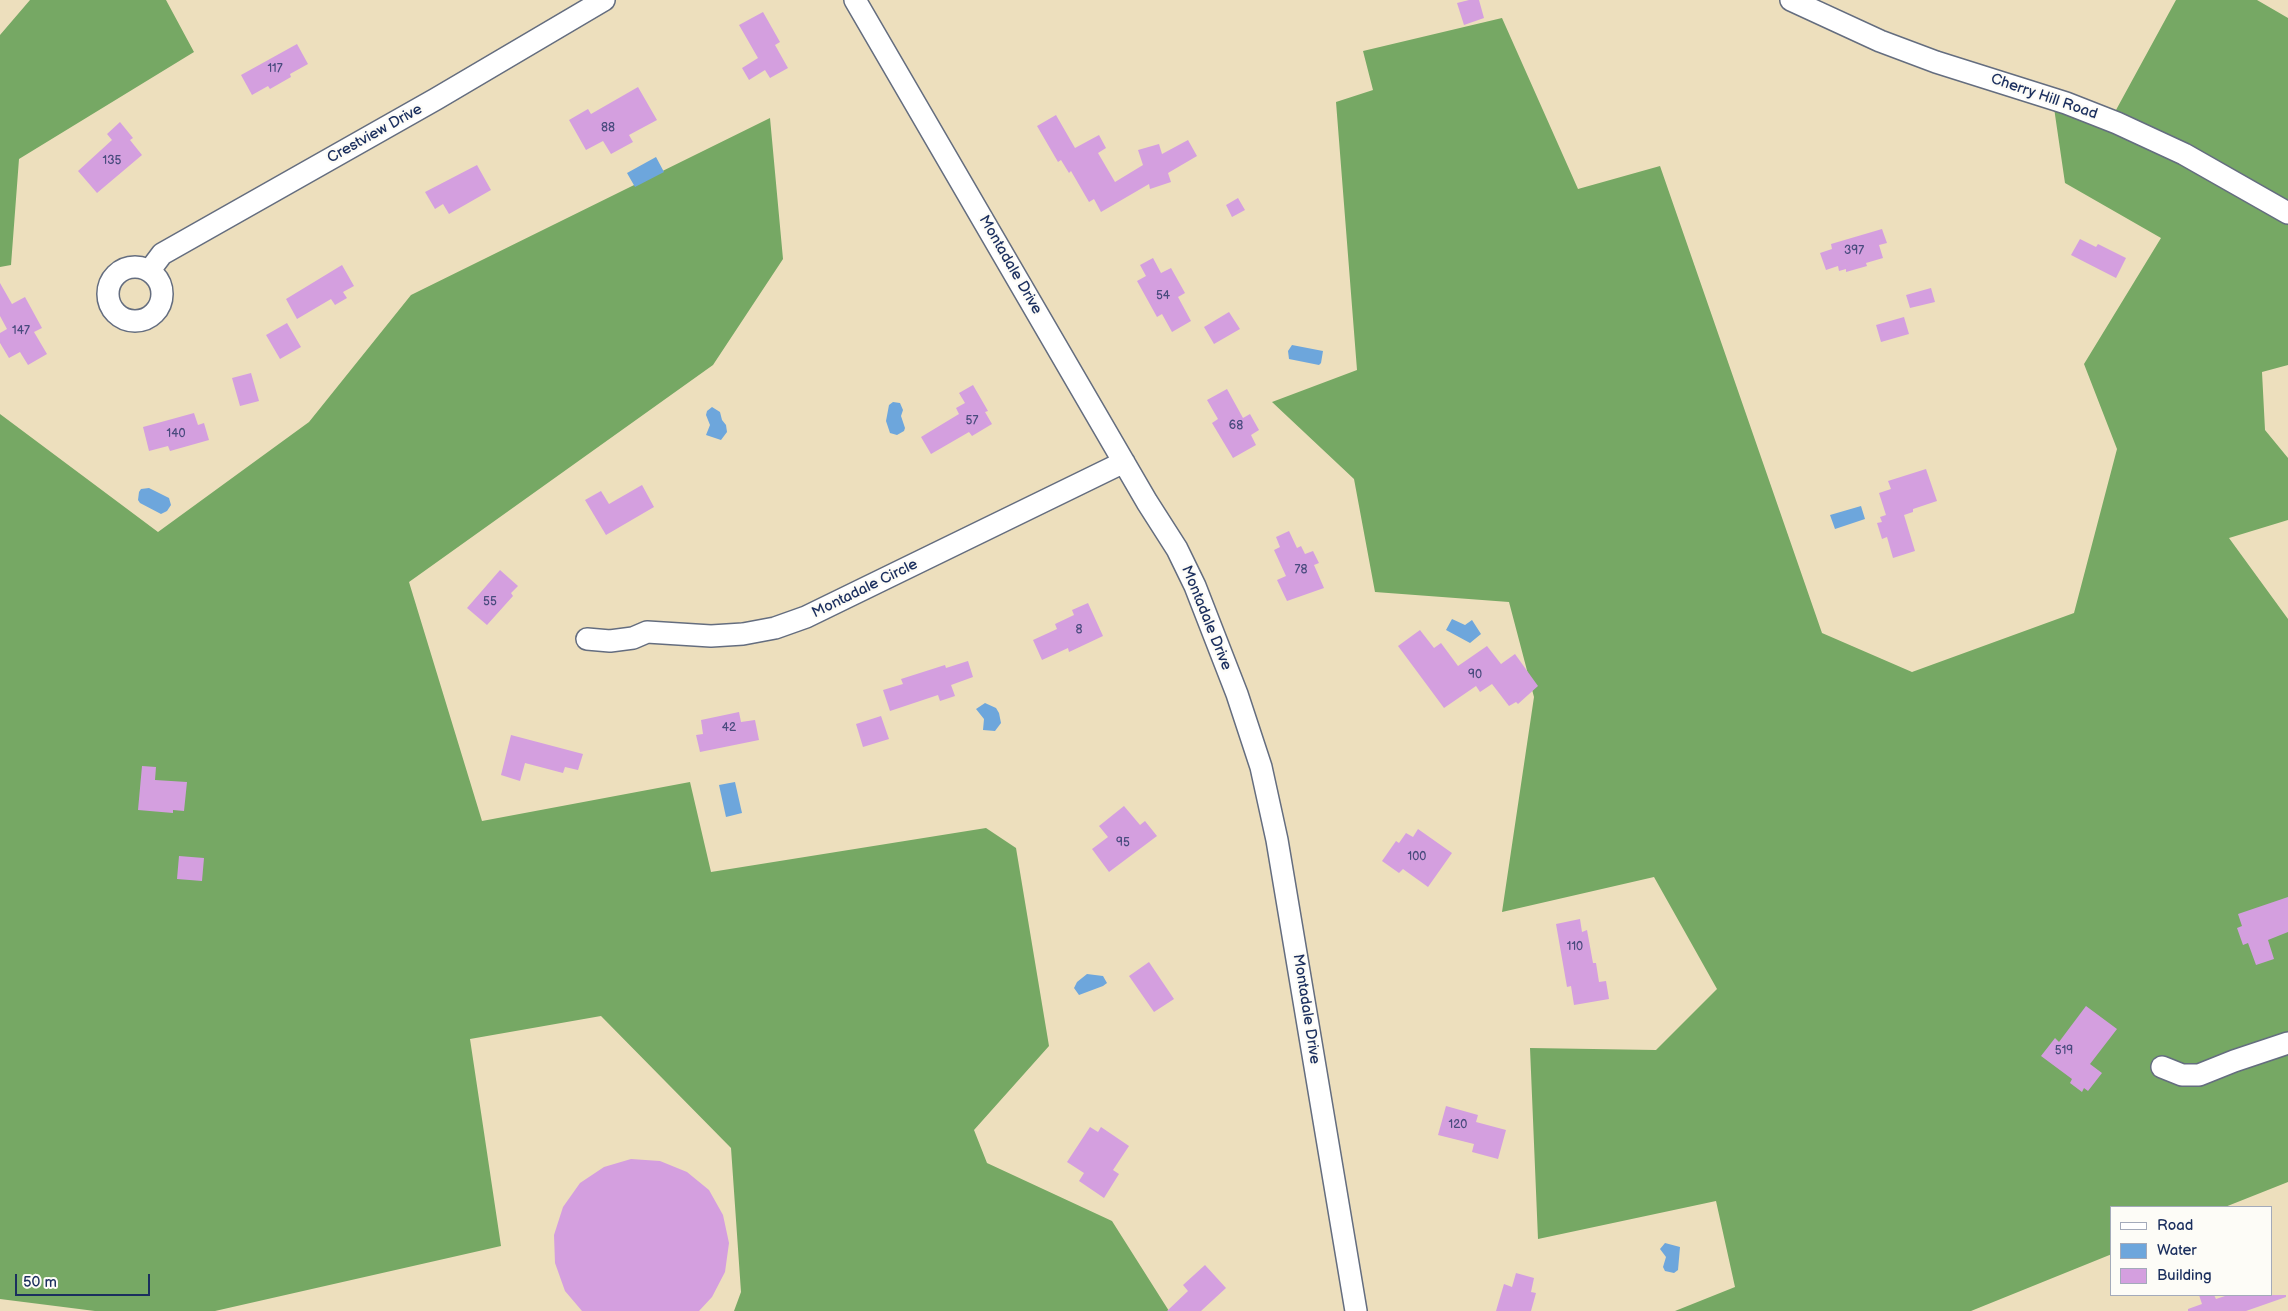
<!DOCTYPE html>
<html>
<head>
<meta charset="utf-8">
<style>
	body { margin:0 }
	#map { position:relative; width:2288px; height:1311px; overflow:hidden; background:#eddfbd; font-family:"Balsamiq Sans",sans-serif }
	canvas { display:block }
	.legend { position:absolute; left:2110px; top:1206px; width:162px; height:90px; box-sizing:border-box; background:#fdfcf7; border:1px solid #a3aaba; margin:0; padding:6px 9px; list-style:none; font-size:15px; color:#1b2f5e }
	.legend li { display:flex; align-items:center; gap:10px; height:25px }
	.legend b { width:25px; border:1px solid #a3aaba }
	.scale { position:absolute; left:15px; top:1274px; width:135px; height:22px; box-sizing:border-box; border:2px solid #1b2f5e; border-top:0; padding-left:6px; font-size:15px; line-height:18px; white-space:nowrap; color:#1b2f5e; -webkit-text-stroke:4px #fdfcf7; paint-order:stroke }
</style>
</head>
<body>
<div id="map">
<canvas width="2288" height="1311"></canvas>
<ul class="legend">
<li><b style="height:6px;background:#fff"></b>Road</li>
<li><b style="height:14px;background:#6da6dc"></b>Water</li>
<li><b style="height:14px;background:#d49fdf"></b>Building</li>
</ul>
<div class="scale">50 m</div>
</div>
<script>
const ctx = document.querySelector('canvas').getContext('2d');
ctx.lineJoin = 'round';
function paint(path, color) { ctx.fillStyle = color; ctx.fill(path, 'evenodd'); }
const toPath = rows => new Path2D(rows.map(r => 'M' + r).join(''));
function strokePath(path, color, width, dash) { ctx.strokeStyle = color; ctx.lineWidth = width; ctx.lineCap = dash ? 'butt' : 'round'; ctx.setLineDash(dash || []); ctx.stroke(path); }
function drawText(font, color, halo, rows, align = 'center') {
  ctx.font = font + ' "Balsamiq Sans",sans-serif'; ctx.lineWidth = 4.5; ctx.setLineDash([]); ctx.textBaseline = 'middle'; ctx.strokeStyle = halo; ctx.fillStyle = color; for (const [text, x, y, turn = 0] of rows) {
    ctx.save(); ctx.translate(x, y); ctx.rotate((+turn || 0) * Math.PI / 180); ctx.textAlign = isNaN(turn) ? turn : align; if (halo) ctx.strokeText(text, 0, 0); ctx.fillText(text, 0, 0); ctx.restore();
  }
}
paint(toPath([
	[30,0,166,0,194,52,19,159,11,265,0,267,0,35],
	[2176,0,2257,0,2288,18,2288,365,2262,372,2265,430,2288,458,2288,520,2229,538,2288,619,2288,1182,2225,1207,2112,1207,2112,1254,1971,1311,1675,1311,1735,1287,1716,1201,1538,1239,1530,1048,1656,1050,1717,989,1654,877,1502,912,1534,697,1509,602,1375,592,1354,479,1272,402,1357,370,1336,102,1373,90,1363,51,1502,18,1578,189,1660,166,1822,633,1912,672,2074,613,2117,449,2084,364,2161,238,2065,183,2053,101,2110,121],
	[770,118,783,259,713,365,409,582,482,821,690,782,711,872,986,828,1016,848,1049,1046,974,1130,987,1163,1112,1221,1169,1311,734,1311,741,1292,731,1148,601,1016,470,1039,501,1246,215,1311,95,1311,0,1299,0,414,158,532,309,422,411,295]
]), '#76a864');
paint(toPath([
	[656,157,664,172,635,187,627,173],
	[1292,345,1323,351,1321,363,1319,365,1289,359,1288,351],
	[893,402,900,403,903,410,901,416,905,428,904,431,897,435,890,433,886,421,889,405],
	[712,407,720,412,722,420,726,425,727,432,721,440,706,435,710,425,706,415,707,411],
	[149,488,169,498,171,505,167,511,161,514,140,503,138,500,139,492,141,489],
	[1861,506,1865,519,1835,529,1830,515],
	[1452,619,1465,625,1472,620,1481,634,1470,643,1446,630],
	[985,703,996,708,999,713,1001,723,995,731,983,730,984,719,976,709],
	[735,782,742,813,726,817,719,785],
	[1087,974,1103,976,1107,983,1103,986,1079,995,1074,988,1077,982],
	[1665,1243,1680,1247,1678,1270,1674,1273,1665,1271,1663,1267,1666,1257,1660,1249]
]), '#6da6dc');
paint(toPath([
	[1469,0,1479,0,1484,18,1464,25,1457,3],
	[763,12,780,42,775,45,788,68,770,78,765,70,749,80,742,68,758,58,739,25],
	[297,44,308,64,290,74,291,77,270,89,268,86,252,95,241,75],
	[638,87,657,120,629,135,633,142,611,154,603,141,586,150,569,120,588,109,591,114],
	[1056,115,1075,148,1099,135,1106,148,1098,153,1115,182,1143,165,1138,150,1159,144,1162,154,1188,140,1197,156,1168,173,1171,182,1150,189,1149,184,1101,212,1094,199,1089,202,1071,171,1069,173,1061,160,1058,162,1037,126],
	[120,122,133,138,130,140,142,155,97,193,78,171,112,140,107,134],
	[477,165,491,190,449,214,443,204,435,209,425,192],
	[1238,198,1245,210,1232,217,1226,205],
	[1882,229,1887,243,1879,245,1883,258,1866,263,1867,266,1846,272,1846,269,1839,271,1838,266,1826,270,1820,253,1832,249,1831,244],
	[2080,239,2096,247,2098,244,2126,258,2116,278,2071,255],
	[1153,258,1161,273,1171,268,1185,293,1178,297,1191,321,1172,332,1162,314,1157,317,1137,281,1146,276,1140,265],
	[342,265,354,286,343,292,347,298,335,305,331,299,297,319,286,299],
	[0,283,12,304,25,297,42,328,34,332,47,354,28,365,20,352,9,358,0,343,0,333,7,329,0,316],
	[1931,288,1935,302,1910,308,1906,295],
	[1229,312,1240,329,1214,344,1204,327],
	[1904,317,1909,334,1881,342,1876,325],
	[287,323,301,347,280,359,266,335],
	[251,373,259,401,240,406,232,378],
	[973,385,988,411,985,412,992,424,972,436,969,432,931,454,921,437,959,414,956,408,965,403,959,393],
	[1227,389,1243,418,1250,414,1259,430,1251,435,1256,445,1233,458,1212,423,1218,419,1207,400],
	[194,413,198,425,204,423,209,440,170,451,168,446,149,451,143,427],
	[1926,469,1937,501,1913,509,1913,512,1904,515,1915,551,1893,558,1887,537,1882,539,1877,523,1882,522,1880,517,1886,515,1879,493,1891,489,1888,481],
	[642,485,654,507,606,535,585,500,601,491,609,504],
	[1289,531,1297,548,1301,546,1305,554,1313,551,1319,563,1314,565,1324,588,1287,601,1277,580,1286,576,1274,550,1280,547,1276,537],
	[500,570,518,586,511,593,513,596,487,625,467,608],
	[1088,603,1103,636,1069,652,1068,648,1042,660,1033,640,1057,629,1055,624,1074,615,1072,610],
	[1420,630,1434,648,1441,643,1458,666,1487,646,1501,664,1515,654,1538,686,1518,704,1516,702,1509,706,1492,684,1480,692,1476,686,1444,708,1398,646],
	[968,661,973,677,951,685,955,696,940,701,938,695,890,711,883,690,903,684,901,679,945,665,946,668],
	[739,712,741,722,755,720,759,740,700,752,696,735,703,734,701,720],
	[881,716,889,739,863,747,856,724],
	[511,735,583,754,578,770,565,767,563,773,525,763,520,781,501,775],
	[142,766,156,767,155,780,187,782,184,811,173,810,173,813,138,810],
	[1124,806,1140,825,1145,821,1157,836,1109,872,1092,849,1108,837,1099,826],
	[1418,829,1452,853,1428,887,1403,869,1399,873,1382,861,1396,841,1399,843,1406,833,1413,837],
	[179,856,204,858,202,881,177,879],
	[2288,897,2288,932,2268,940,2274,959,2256,965,2248,943,2243,945,2237,928,2242,926,2238,914],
	[1580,919,1582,932,1587,930,1593,963,1596,963,1599,982,1606,981,1609,999,1574,1005,1571,986,1567,987,1556,924],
	[1149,962,1174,999,1154,1012,1129,976],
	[2086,1006,2117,1029,2090,1064,2102,1073,2088,1091,2084,1088,2082,1092,2070,1083,2072,1079,2041,1056,2055,1038,2059,1042],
	[1446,1106,1478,1115,1476,1122,1506,1130,1498,1159,1472,1152,1474,1144,1438,1135],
	[1090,1127,1098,1132,1101,1127,1129,1146,1113,1170,1119,1174,1104,1198,1079,1181,1084,1173,1067,1162],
	[631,1159,660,1161,687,1172,709,1190,723,1215,729,1243,725,1272,712,1297,699,1311,582,1311,565,1291,555,1263,554,1235,563,1207,580,1183,604,1167],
	[1205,1265,1226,1288,1201,1311,1167,1311,1188,1291,1183,1285],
	[1516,1273,1534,1278,1531,1292,1536,1293,1531,1311,1496,1311,1504,1284,1512,1287],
	[2199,1295,2214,1295,2216,1299,2228,1295,2286,1295,2286,1297,2246,1311,2188,1311,2188,1309,2202,1304]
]), '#d49fdf');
const minor = toPath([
	[855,0,1147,502,1177,549,1195,586,1237,694,1261,767,1277,840,1356,1311],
	[1791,0,1880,41,1936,62,2066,103,2117,123,2184,154,2288,213],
	'108 294a27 27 0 1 1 54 0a27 27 0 1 1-54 0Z',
	[150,270,162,254,436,99,604,0],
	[587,639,610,641,633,638,647,632,711,636,743,634,775,628,806,617,1124,462],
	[2162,1067,2182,1075,2199,1075,2234,1061,2288,1043]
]);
strokePath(minor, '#646d7f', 24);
strokePath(minor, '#fff', 21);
drawText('12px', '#494b7e', null, [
	["117",275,69],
	["88",608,128],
	["135",112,161],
	["397",1854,251],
	["54",1163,296],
	["147",21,331],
	["57",972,421],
	["68",1236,426],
	["140",176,434],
	["78",1301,570],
	["55",490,602],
	["8",1079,630],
	["90",1475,675],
	["42",729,728],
	["95",1123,843],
	["100",1417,857],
	["110",1575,947],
	["519",2064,1051],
	["120",1458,1125]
]);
drawText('15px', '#1b2f5e', '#fdfcf7', [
	["Cherry Hill Road",2044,97,19],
	["Crestview Drive",375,134,-29],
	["Montadale Drive",1010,265,60],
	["Montadale Circle",865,589,-26],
	["Montadale Drive",1206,618,68],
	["Montadale Drive",1306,1009,81]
]);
</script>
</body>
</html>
